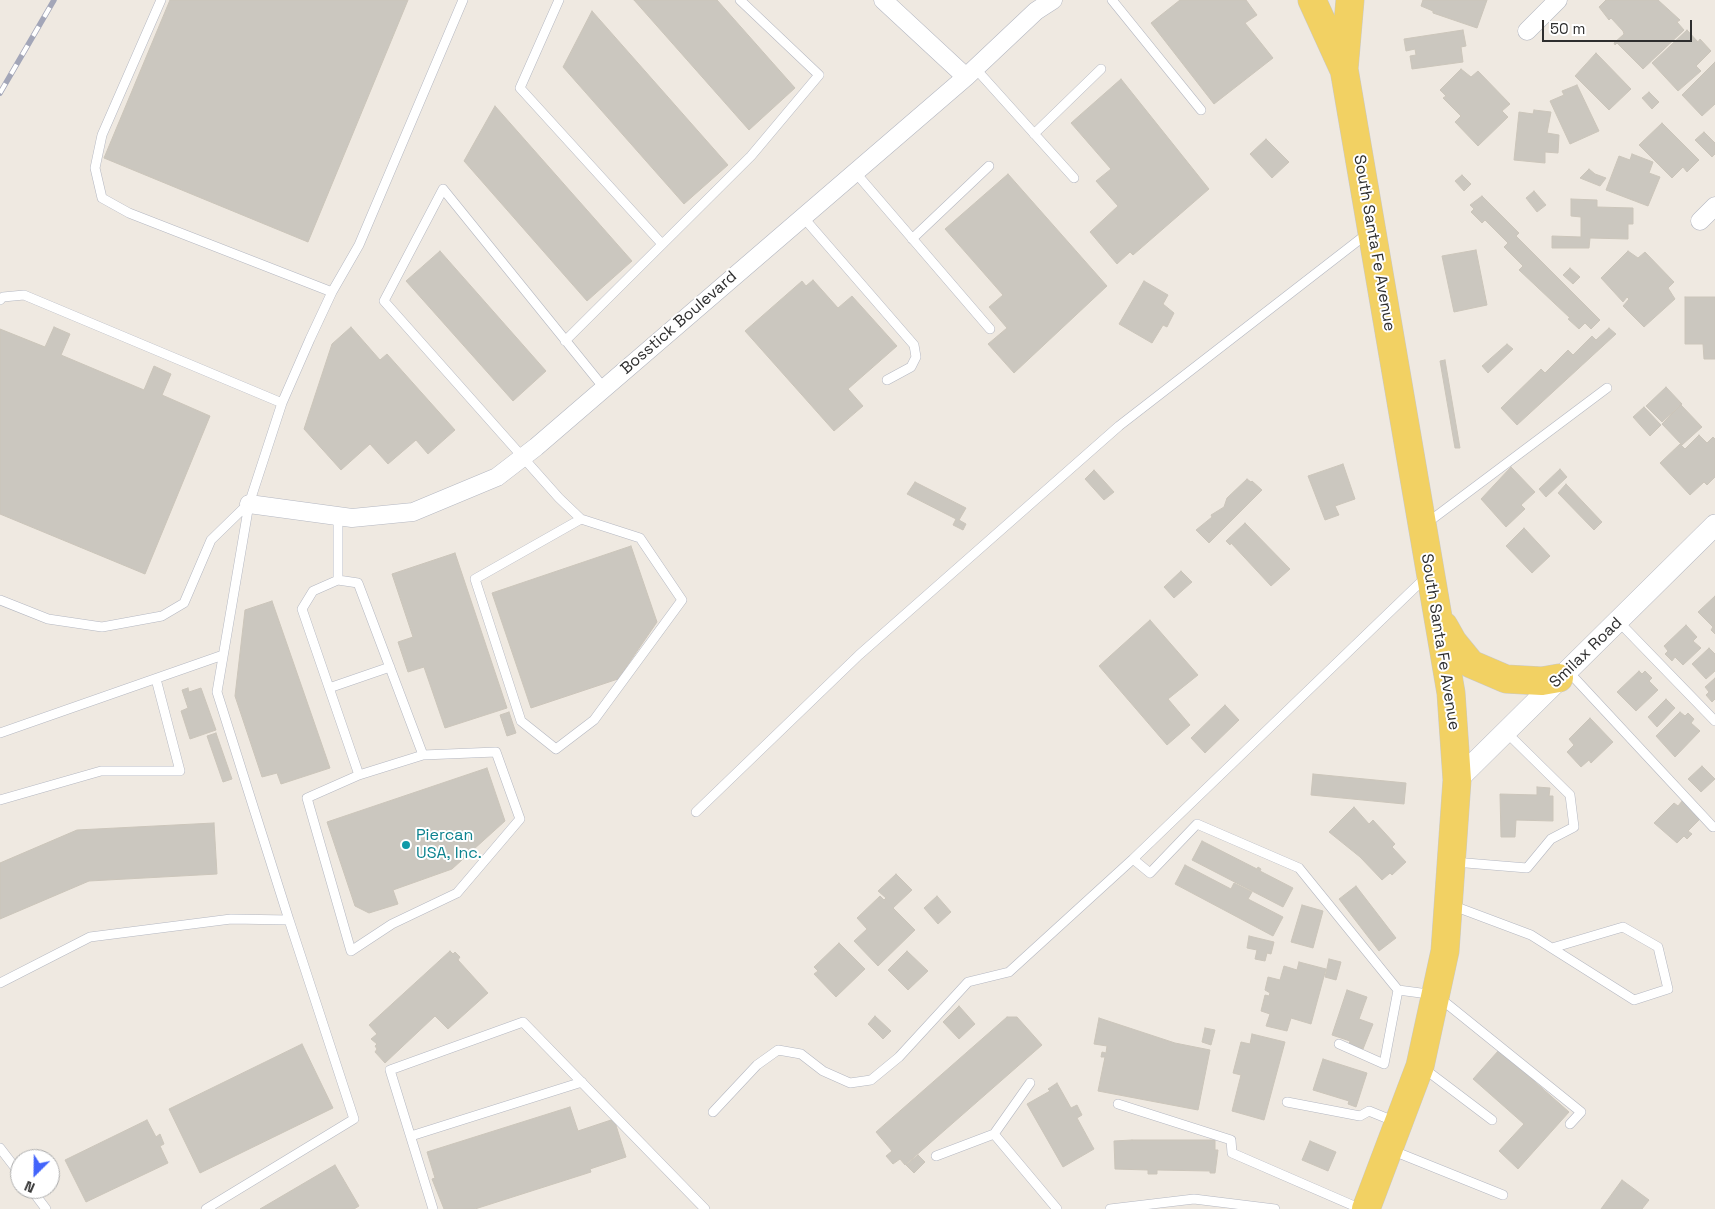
<!DOCTYPE html>
<html>
<head>
<meta charset="utf-8">
<style>
	body { margin:0 }
	#map { position:relative; width:1715px; height:1209px; overflow:hidden; background:#efe9e1; font-family:"Space Grotesk",sans-serif }
	canvas { display:block }
	.north { position:absolute; left:10px; top:1149px; width:50px; height:50px; box-sizing:border-box; background:#fff; border:1px solid #ababab; border-radius:50%; rotate:203deg; font-size:14px; font-weight:700; line-height:20px; text-align:center; color:#2e2e2e }
	.north::after { content:''; display:block; margin:auto; width:18px; height:22px; background:#4264fb; clip-path:polygon(50% 0,100% 100%,50% 72%,0 100%) }
	.scale { position:absolute; left:1542px; top:20px; width:150px; height:22px; box-sizing:border-box; border:2px solid #2e2e2e; border-top:0; padding-left:6px; font-size:15px; line-height:18px; white-space:nowrap; color:#2e2e2e; -webkit-text-stroke:4px #fff; paint-order:stroke }
</style>
</head>
<body>
<div id="map">
<canvas width="1715" height="1209"></canvas>
<div class="north">N</div>
<div class="scale">50 m</div>
</div>
<script>
const ctx = document.querySelector('canvas').getContext('2d');
ctx.lineJoin = 'round';
function paint(path, color) { ctx.fillStyle = color; ctx.fill(path, 'evenodd'); }
const toPath = rows => new Path2D(rows.map(r => 'M' + r).join(''));
function strokePath(path, color, width, dash) { ctx.strokeStyle = color; ctx.lineWidth = width; ctx.lineCap = dash ? 'butt' : 'round'; ctx.setLineDash(dash || []); ctx.stroke(path); }
function drawText(font, color, halo, rows, align = 'center') {
  ctx.font = font + ' "Space Grotesk",sans-serif'; ctx.lineWidth = 4; ctx.setLineDash([]); ctx.textBaseline = 'middle'; ctx.strokeStyle = halo; ctx.fillStyle = color; for (const [text, x, y, turn = 0] of rows) {
    ctx.save(); ctx.translate(x, y); ctx.rotate((+turn || 0) * Math.PI / 180); ctx.textAlign = isNaN(turn) ? turn : align; if (halo) ctx.strokeText(text, 0, 0); ctx.fillText(text, 0, 0); ctx.restore();
  }
}
const building = toPath([
	[170,0,408,0,308,242,104,158,170,0],
	[634,0,717,0,795,88,749,130,634,0],
	[1180,0,1246,0,1257,15,1245,23,1273,58,1214,104,1151,23,1180,0],
	[1423,0,1487,0,1477,28,1433,13,1433,11,1421,6,1423,0],
	[1606,0,1658,0,1680,20,1677,22,1684,30,1643,69,1617,43,1615,45,1614,43,1624,34,1623,31,1611,18,1609,20,1599,7,1606,0],
	[592,11,728,165,684,204,563,67,592,11],
	[1463,30,1466,46,1461,47,1463,62,1412,69,1410,56,1416,55,1415,49,1406,51,1404,39,1463,30],
	[1687,30,1698,42,1700,39,1711,51,1696,66,1701,71,1678,91,1652,63,1687,30],
	[1596,53,1631,89,1609,110,1575,76,1596,53],
	[1715,62,1715,104,1702,116,1682,95,1715,62],
	[1461,69,1471,77,1478,71,1510,104,1502,111,1508,117,1478,146,1455,122,1461,116,1443,98,1446,96,1440,90,1461,69],
	[1121,79,1209,189,1133,255,1130,252,1117,264,1090,232,1118,206,1096,181,1111,169,1071,123,1121,79],
	[1577,85,1599,131,1570,144,1550,101,1564,95,1562,91,1577,85],
	[1649,92,1659,102,1652,109,1642,98,1649,92],
	[495,106,632,261,587,301,464,161,495,106],
	[1534,110,1551,112,1547,133,1559,135,1558,153,1545,152,1545,163,1514,160,1519,112,1533,114,1534,110],
	[1662,123,1699,160,1687,172,1683,167,1672,178,1639,145,1662,123],
	[1704,132,1715,143,1715,154,1712,157,1695,140,1704,132],
	[1266,139,1289,162,1272,178,1250,154,1266,139],
	[1632,154,1653,162,1649,173,1660,177,1648,206,1606,190,1619,156,1630,160,1632,154],
	[1589,169,1595,174,1606,178,1600,186,1580,178,1589,169],
	[1008,174,1107,286,1014,373,988,344,1007,328,989,307,1003,295,945,229,1008,174],
	[1462,175,1471,184,1464,191,1455,181,1462,175],
	[1534,191,1546,205,1537,212,1526,198,1534,191],
	[1482,196,1519,233,1516,236,1600,320,1591,329,1585,323,1579,329,1568,319,1570,318,1519,270,1523,266,1504,247,1508,243,1485,220,1482,223,1471,212,1474,209,1470,205,1482,196],
	[1571,199,1597,200,1597,207,1633,208,1633,224,1628,224,1628,239,1590,238,1589,248,1552,248,1552,236,1581,237,1581,217,1571,216,1571,199],
	[1476,250,1487,305,1454,312,1442,256,1476,250],
	[440,251,546,371,513,401,406,281,440,251],
	[1628,251,1638,258,1645,252,1674,282,1668,288,1675,299,1644,327,1623,306,1629,299,1627,297,1623,302,1601,278,1628,251],
	[1570,268,1580,277,1573,284,1563,275,1570,268],
	[813,280,838,308,852,296,897,346,848,389,863,406,834,431,745,331,802,281,806,286,813,280],
	[1144,281,1168,295,1163,304,1174,313,1167,327,1163,325,1152,343,1119,324,1144,281],
	[1685,297,1715,297,1715,359,1704,359,1703,344,1685,344,1685,297],
	[54,327,70,334,61,355,144,390,154,366,171,374,162,395,210,416,145,574,0,514,0,329,45,347,54,327],
	[351,327,380,360,387,354,455,430,428,454,416,440,388,464,370,444,341,470,304,429,332,344,351,327],
	[1609,328,1616,334,1517,425,1501,408,1541,369,1545,373,1568,350,1573,355,1592,336,1596,340,1609,328],
	[1507,344,1513,349,1488,373,1482,366,1507,344],
	[1445,360,1460,448,1455,448,1440,361,1445,360],
	[1666,387,1682,404,1662,422,1646,406,1666,387],
	[1681,405,1702,427,1682,445,1662,424,1681,405],
	[1644,407,1661,425,1650,436,1633,417,1644,407],
	[1699,435,1707,443,1713,437,1715,439,1715,477,1707,485,1704,482,1690,495,1660,463,1680,444,1685,449,1699,435],
	[1343,464,1355,499,1335,506,1339,515,1325,520,1308,476,1343,464],
	[1511,467,1535,492,1521,505,1525,509,1506,527,1481,499,1511,467],
	[1560,469,1567,477,1546,497,1539,489,1560,469],
	[1094,470,1114,492,1104,500,1085,479,1094,470],
	[1247,479,1251,482,1252,481,1262,490,1209,543,1196,530,1212,517,1211,515,1224,507,1227,498,1247,479],
	[915,482,966,508,959,520,966,524,963,530,953,525,956,519,907,494,915,482],
	[1566,484,1602,522,1594,530,1558,493,1566,484],
	[1245,523,1290,569,1271,586,1231,543,1230,545,1226,541,1245,523],
	[1524,528,1550,556,1532,573,1506,546,1524,528],
	[631,546,657,622,618,679,531,708,492,593,631,546],
	[455,553,507,708,445,728,424,667,408,672,398,642,413,637,392,574,455,553],
	[1181,571,1192,582,1174,598,1164,587,1181,571],
	[1715,596,1715,634,1711,630,1713,627,1698,612,1715,596],
	[272,601,330,768,281,784,277,773,262,777,235,696,245,610,272,601],
	[1150,620,1198,675,1168,699,1190,725,1167,745,1099,666,1150,620],
	[1686,625,1697,637,1693,641,1701,648,1683,665,1675,657,1672,661,1665,654,1668,651,1664,646,1686,625],
	[1709,648,1715,654,1715,671,1706,679,1692,664,1709,648],
	[1639,671,1642,674,1645,671,1652,678,1649,681,1658,690,1636,711,1617,692,1639,671],
	[1715,678,1715,699,1712,702,1706,695,1709,692,1705,687,1715,678],
	[188,688,189,692,201,688,216,730,190,739,181,711,188,708,182,690,188,688],
	[1666,699,1675,708,1657,727,1648,717,1666,699],
	[1225,705,1239,720,1205,753,1191,738,1225,705],
	[509,712,516,733,507,736,500,715,509,712],
	[1680,712,1685,716,1688,713,1694,719,1691,723,1700,731,1675,757,1656,736,1680,712],
	[1590,718,1613,742,1591,763,1589,760,1581,767,1567,752,1574,745,1569,739,1590,718],
	[216,733,232,779,223,782,207,736,216,733],
	[1702,766,1715,779,1701,792,1688,779,1702,766],
	[487,768,505,821,452,869,393,890,398,904,369,913,355,906,327,822,487,768],
	[1313,774,1406,783,1404,804,1311,795,1313,774],
	[1537,787,1550,788,1549,796,1553,796,1553,821,1516,820,1515,837,1501,837,1500,794,1537,795,1537,787],
	[1683,800,1701,818,1688,831,1692,834,1687,839,1684,836,1677,843,1654,823,1674,803,1678,806,1683,800],
	[1354,807,1369,824,1373,820,1395,844,1392,847,1406,862,1392,875,1390,873,1382,880,1360,857,1329,832,1354,807],
	[214,823,217,874,89,881,0,919,0,863,77,830,214,823],
	[1202,841,1257,869,1258,867,1261,869,1260,871,1293,888,1283,907,1192,860,1202,841],
	[1185,865,1231,889,1234,883,1252,892,1248,899,1283,917,1273,936,1175,884,1185,865],
	[896,874,912,890,893,908,915,930,878,966,854,941,867,929,857,918,880,896,884,900,886,898,878,891,896,874],
	[1356,886,1396,938,1379,951,1339,899,1356,886],
	[937,896,951,912,938,924,924,908,937,896],
	[1302,905,1323,911,1313,948,1291,942,1302,905],
	[1249,936,1274,942,1271,954,1267,953,1265,961,1255,959,1257,950,1247,948,1249,936],
	[839,943,865,969,836,997,814,974,818,971,814,967,839,943],
	[450,951,453,954,455,952,460,957,458,960,488,993,448,1029,435,1016,385,1063,375,1052,377,1049,375,1046,377,1044,371,1039,377,1034,369,1025,450,951],
	[907,951,928,971,908,990,888,970,907,951],
	[1329,959,1341,962,1336,980,1325,977,1329,959],
	[1299,962,1326,969,1311,1024,1291,1018,1287,1031,1266,1026,1270,1014,1261,1011,1265,995,1269,996,1270,993,1265,990,1268,977,1280,980,1284,966,1297,970,1299,962],
	[1347,990,1367,997,1359,1019,1373,1024,1363,1049,1349,1044,1350,1041,1332,1035,1347,990],
	[959,1006,975,1024,959,1039,943,1022,959,1006],
	[875,1016,891,1031,883,1039,868,1024,875,1016],
	[1007,1017,1017,1017,1042,1045,905,1165,900,1159,893,1164,886,1156,892,1151,876,1132,1007,1017],
	[1099,1018,1175,1043,1210,1050,1198,1110,1098,1091,1105,1057,1101,1057,1102,1052,1106,1053,1107,1046,1094,1044,1099,1018],
	[1205,1028,1215,1030,1211,1045,1202,1042,1205,1028],
	[1252,1034,1285,1042,1264,1120,1232,1111,1241,1075,1233,1073,1241,1042,1250,1044,1252,1034],
	[302,1044,333,1108,200,1173,169,1109,302,1044],
	[1499,1050,1569,1112,1518,1169,1499,1151,1524,1124,1473,1079,1499,1050],
	[1323,1059,1367,1073,1356,1107,1348,1104,1349,1101,1313,1090,1323,1059],
	[1057,1083,1071,1108,1077,1105,1082,1115,1077,1118,1094,1149,1063,1167,1027,1104,1050,1091,1048,1089,1057,1083],
	[570,1107,578,1131,614,1119,626,1157,590,1169,591,1172,475,1209,444,1209,432,1179,435,1178,427,1152,570,1107],
	[147,1120,156,1137,160,1134,164,1144,160,1146,168,1163,86,1202,65,1160,147,1120],
	[1132,1140,1215,1140,1215,1150,1218,1150,1215,1173,1210,1173,1210,1171,1157,1170,1157,1174,1148,1174,1148,1170,1115,1169,1114,1141,1132,1140],
	[1310,1141,1336,1152,1328,1171,1302,1160,1310,1141],
	[918,1155,925,1162,914,1173,906,1165,918,1155],
	[335,1165,359,1206,354,1209,260,1209,335,1165],
	[1622,1180,1649,1200,1642,1209,1601,1209,1622,1180]
]);
paint(building, '#cbc7bf');
strokePath(building, '#cbc5ba', 1);
const service = toPath([
	[161,0,102,135,95,168,102,198,129,213,332,292],
	[559,0,520,88,662,244],
	[1112,0,1201,110],
	[975,68,1074,178],
	[1034,134,1101,69],
	[855,172,990,329],
	[803,217,914,345,916,357,911,367,887,380],
	[912,239,989,166],
	[0,300,3,297,24,295,282,403],
	[565,341,751,156,819,75,740,0],
	[338,516,338,580,313,591,302,609,359,775,423,755,358,583,338,580],
	[581,519,640,538,682,600,594,720,556,749,521,721,475,579,581,519,559,498,384,301,443,189,604,388],
	[1427,523,1607,388],
	[0,600,48,619,102,627,162,616,184,603,211,540,248,504],
	[1618,621,1715,721],
	[1567,670,1713,827],
	[329,688,390,667],
	[0,733,223,655],
	[359,775,307,798,351,951,392,924,457,893,520,819,496,752,423,755],
	[0,800,101,771,180,771,156,679],
	[696,812,859,655,1119,426,1368,233],
	[1454,862,1527,868,1551,839,1574,827,1570,795,1506,732],
	[1451,905,1531,935,1634,1000,1668,989,1658,947,1623,927,1552,948],
	[0,983,90,937,231,919,289,920,217,692,249,504,282,403,310,339,332,292,359,245,463,0],
	[1398,990,1299,868,1197,824,1150,873,1133,859,1426,577],
	[1339,1044,1384,1064,1398,990,1436,995,1581,1112,1570,1124],
	[1422,1067,1492,1120],
	[1287,1102,1360,1116,1369,1111,1396,1122],
	[1118,1104,1231,1140,1232,1153,1361,1209],
	[713,1112,757,1065,778,1050,801,1054,823,1071,850,1083,871,1080,899,1057,968,982,1009,972,1133,859],
	[994,1134,1030,1083],
	[411,1136,582,1082],
	[0,1148,20,1174],
	[1391,1150,1503,1195],
	[936,1156,994,1134,1057,1209],
	[31,1189,46,1209],
	[206,1209,354,1119,289,920],
	[433,1209,390,1070,523,1022,705,1209],
	[1110,1209,1194,1199,1275,1209]
]);
const minor = toPath([
	[883,0,966,77],
	[1527,31,1558,0],
	[1700,221,1715,206],
	[249,504,352,518,413,512,497,477,536,447,966,77,1036,11,1053,0]
]);
const tertiary = toPath([
	[1457,780,1715,525]
]);
const primary = toPath([
	[1312,0,1343,68],
	[1350,0,1344,69,1451,693,1457,780,1445,951,1420,1066,1366,1209],
	[1444,626,1453,642,1471,664,1506,679,1542,681,1559,678]
]);
strokePath(service, '#b4b7c1', 10);
strokePath(minor, '#b4b7c1', 19);
strokePath(tertiary, '#b4b7c1', 22);
strokePath(primary, '#c9c9c9', 29);
strokePath(service, '#fff', 9);
strokePath(minor, '#fff', 18);
strokePath(tertiary, '#fff', 21);
strokePath(primary, '#f2d163', 28);
const rail = toPath([
	[0,93,54,0]
]);
strokePath(rail, '#a3a6b8', 5.5);
strokePath(rail, '#fff', 4, [11]);
for (const [x, y, r, color] of [
	[406,845,5,"#0f9aa8"]
]) { const dot = new Path2D(); dot.arc(x, y, r, 0, 2 * Math.PI); ctx.fillStyle = color; ctx.fill(dot); strokePath(dot, '#fff', 2); }
drawText('16px', '#2e2e2e', '#fff', [
	["South Santa Fe Avenue",1374,243,80],
	["Bosstick Boulevard",679,323,-41],
	["South Santa Fe Avenue",1440,642,81],
	["Smilax Road",1586,653,-44]
]);
drawText('16px', '#0d838f', '#fff', [
	["Piercan",416,836],
	["USA, Inc.",416,854]
], 'left');
</script>
</body>
</html>
